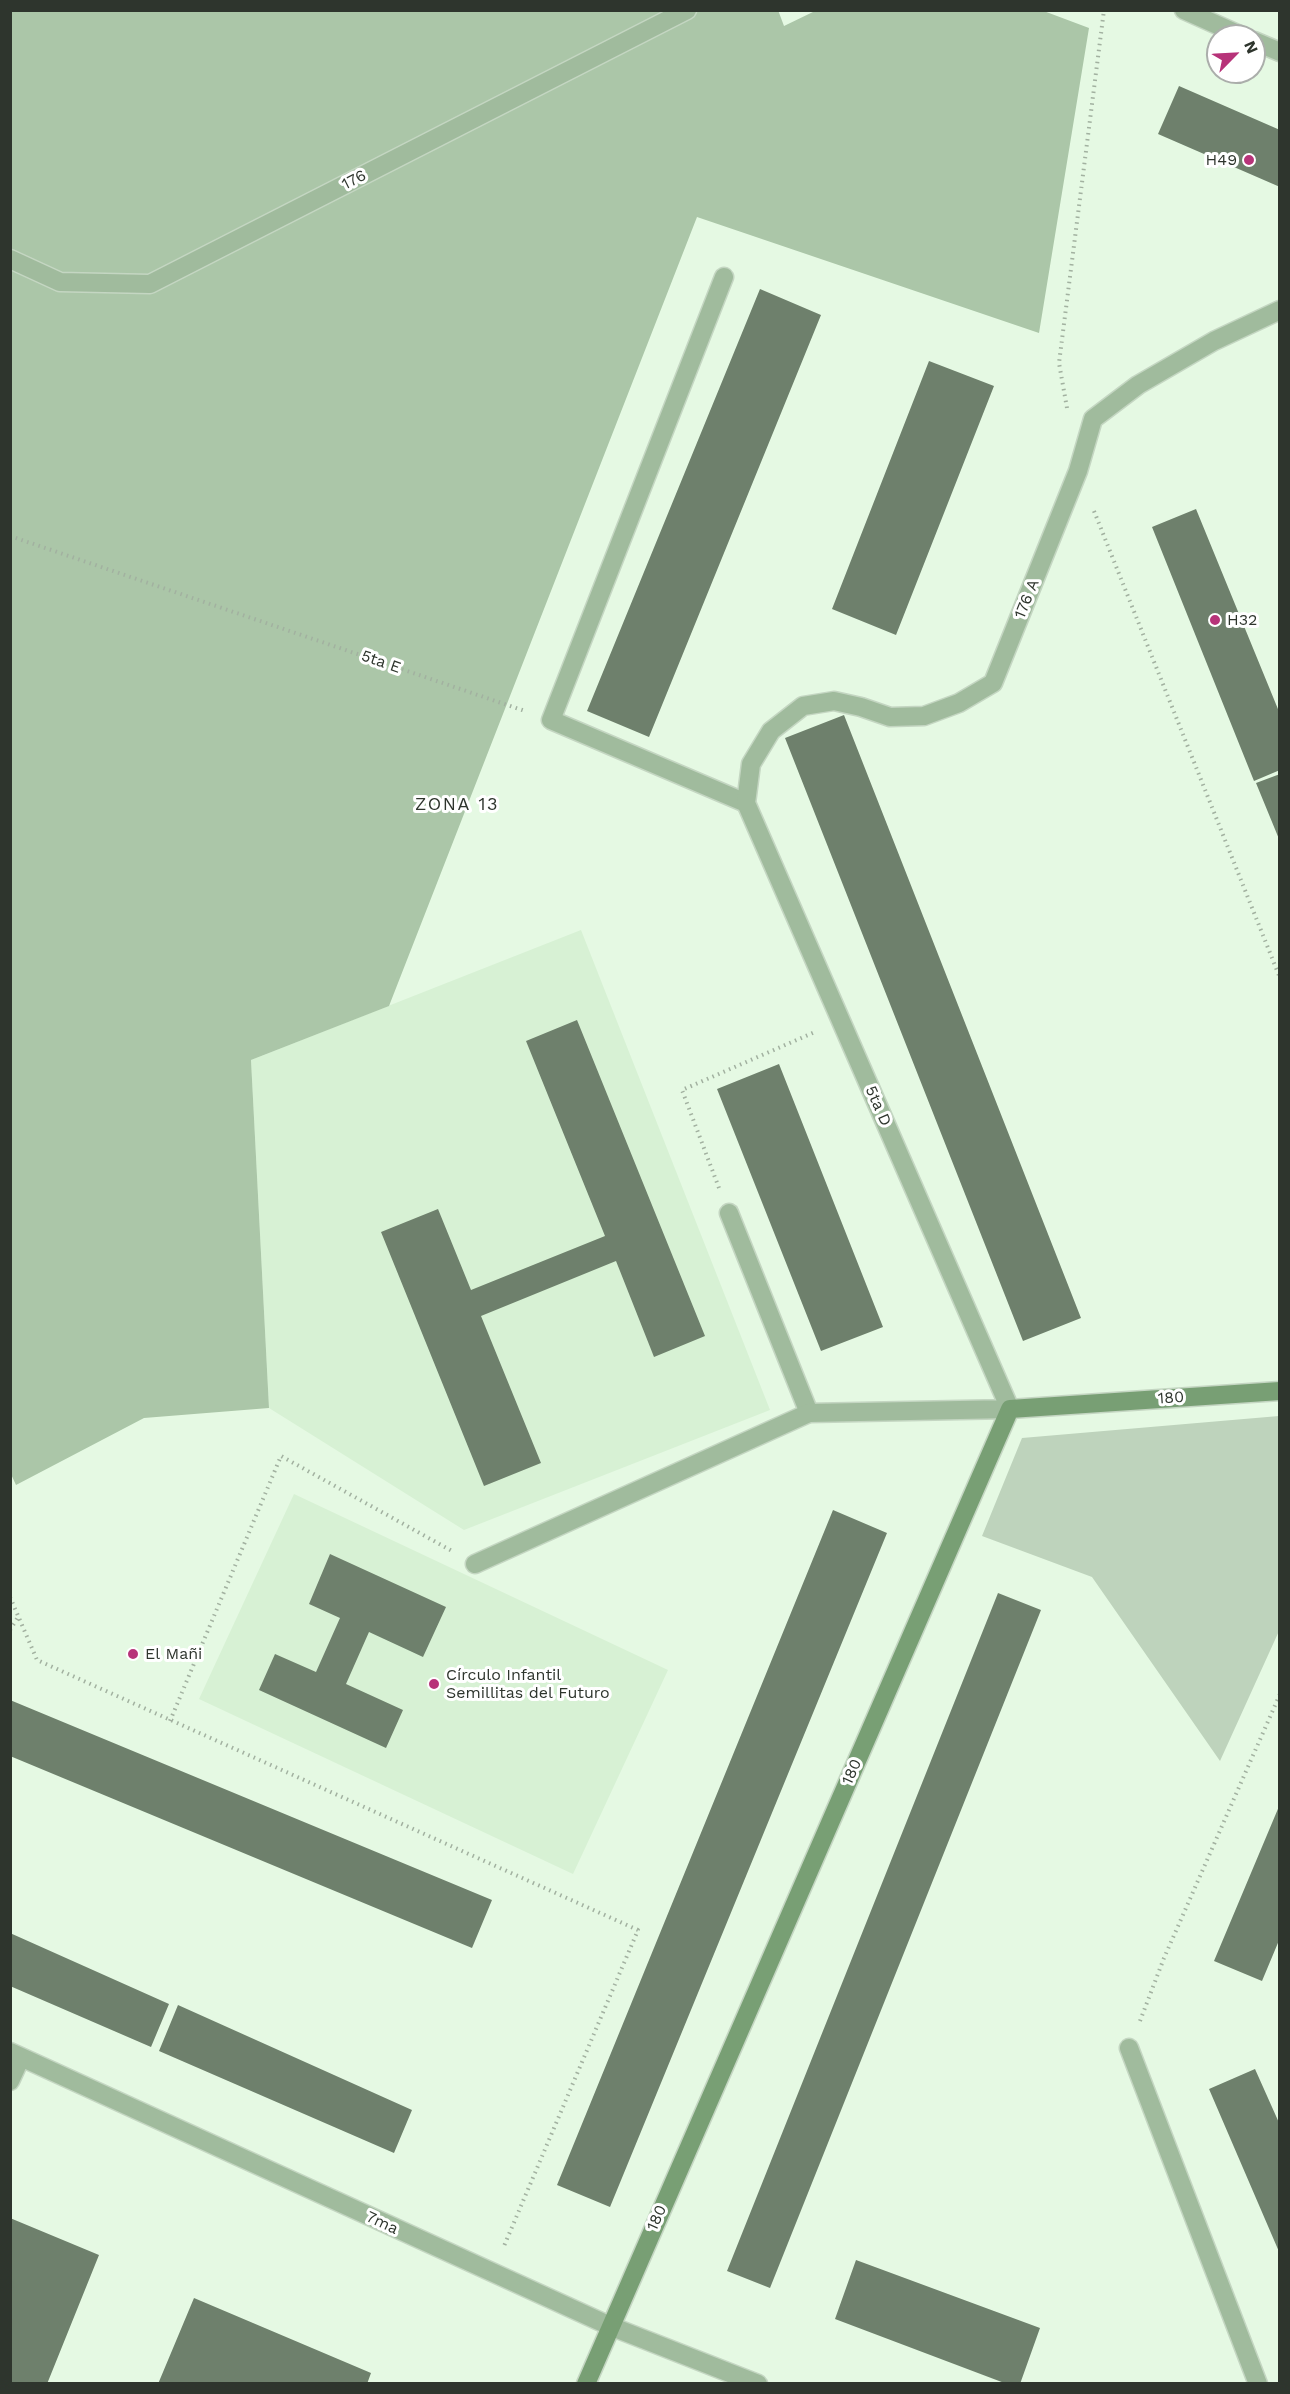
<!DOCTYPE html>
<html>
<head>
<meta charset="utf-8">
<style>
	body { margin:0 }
	#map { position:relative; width:1290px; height:2394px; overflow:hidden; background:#e5f9e3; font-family:"Work Sans",sans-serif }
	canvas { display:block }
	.frame { position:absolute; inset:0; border:12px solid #2e352d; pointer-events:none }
	.north { position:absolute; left:1206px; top:24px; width:60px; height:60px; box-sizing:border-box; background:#fff; border:2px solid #abaeab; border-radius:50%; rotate:66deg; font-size:16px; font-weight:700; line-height:24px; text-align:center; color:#2e352d }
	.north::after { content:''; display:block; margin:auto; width:21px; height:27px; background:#b73379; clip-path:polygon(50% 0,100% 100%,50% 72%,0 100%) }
</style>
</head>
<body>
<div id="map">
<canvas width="1290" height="2394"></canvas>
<div class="frame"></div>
<div class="north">N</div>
</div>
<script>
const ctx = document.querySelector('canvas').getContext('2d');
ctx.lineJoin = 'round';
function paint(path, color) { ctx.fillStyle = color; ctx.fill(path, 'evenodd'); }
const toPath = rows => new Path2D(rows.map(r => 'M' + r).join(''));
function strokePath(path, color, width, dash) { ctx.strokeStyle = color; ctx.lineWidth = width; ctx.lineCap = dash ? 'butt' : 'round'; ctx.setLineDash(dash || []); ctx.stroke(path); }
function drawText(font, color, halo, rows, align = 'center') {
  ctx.font = font + ' "Work Sans",sans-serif'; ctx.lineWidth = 6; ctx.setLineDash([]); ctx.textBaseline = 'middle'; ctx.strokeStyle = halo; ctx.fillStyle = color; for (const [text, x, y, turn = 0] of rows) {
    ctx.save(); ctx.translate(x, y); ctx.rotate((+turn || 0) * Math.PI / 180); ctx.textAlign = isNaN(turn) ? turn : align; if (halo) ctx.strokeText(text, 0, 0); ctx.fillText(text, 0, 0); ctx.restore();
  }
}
paint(toPath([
	[581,930,770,1410,464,1530,269,1408,251,1060],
	[294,1494,668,1670,573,1874,199,1699]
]), '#d7f1d4');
paint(toPath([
	[1279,1416,1279,1631,1220,1761,1092,1577,982,1536,1022,1438]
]), '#bed3bc');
paint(toPath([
	[778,10,784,26,815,11,1041,10,1089,28,1039,333,697,217,389,1006,251,1060,269,1408,144,1418,16,1485,10,1472,10,11]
]), '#abc6a8');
paint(toPath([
	[1179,86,1280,130,1280,187,1158,134],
	[760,289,821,315,649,737,587,711],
	[929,361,994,386,896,635,832,609],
	[1196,509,1280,714,1280,770,1254,781,1152,527],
	[844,715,1081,1318,1023,1341,785,738],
	[1280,774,1280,839,1279,839,1256,783],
	[577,1020,705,1336,654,1357,616,1261,481,1316,541,1463,484,1486,381,1232,438,1209,471,1290,605,1236,526,1041],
	[779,1064,883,1327,821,1351,717,1089],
	[833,1510,887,1533,610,2207,557,2185],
	[330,1554,446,1607,423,1657,369,1632,346,1684,403,1710,386,1748,259,1690,275,1654,316,1672,340,1618,309,1604],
	[998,1593,1041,1610,770,2288,727,2271],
	[10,1700,492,1900,472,1948,10,1756],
	[1280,1804,1280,1938,1262,1981,1214,1961],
	[10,1933,169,2004,151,2047,10,1986],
	[178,2005,412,2110,394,2153,159,2051],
	[1255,2069,1280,2125,1280,2254,1209,2089],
	[10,2218,99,2255,47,2384,10,2384],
	[856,2260,1040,2328,1020,2384,1007,2384,835,2319],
	[194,2298,371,2373,367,2384,158,2384]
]), '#6e806c');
const lane = toPath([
	[724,277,551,720,746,803],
	[729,1213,809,1413],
	[1129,2048,1258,2384]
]);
const street = toPath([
	[1184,10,1242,36],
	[1254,41,1280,52],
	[10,259,60,282,150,284,687,10],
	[475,1564,809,1413,1010,1409,746,803,751,764,771,731,803,706,834,701,861,707,890,717,924,716,959,703,993,683,1078,471,1093,419,1138,385,1214,341,1280,310],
	[10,2052,610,2326,758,2384],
	[10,2081,21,2057]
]);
const secondary = toPath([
	[586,2384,1010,1409,1280,1391]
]);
strokePath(lane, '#c4d6c2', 21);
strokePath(street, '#c4d6c2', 21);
strokePath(secondary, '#c4d6c2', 21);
strokePath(toPath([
	[1067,408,1059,363,1104,10],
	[1094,511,1280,978],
	[10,536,525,711],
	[719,1188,682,1090,815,1032],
	[10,1597,37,1660,638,1930,504,2246],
	[10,1630,18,1617],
	[170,1721,281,1456,452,1551],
	[1140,2021,1164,1958,1280,1694]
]), '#a2b1a0', 4, [1.5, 4.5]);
strokePath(lane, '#a0bb9d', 18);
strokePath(street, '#a0bb9d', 18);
strokePath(secondary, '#789f74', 18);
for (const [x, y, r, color] of [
	[1249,160,6,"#b73379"],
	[1215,620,6,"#b73379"],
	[133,1654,6,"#b73379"],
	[434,1684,6,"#b73379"]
]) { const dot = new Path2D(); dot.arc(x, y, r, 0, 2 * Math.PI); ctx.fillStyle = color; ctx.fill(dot); strokePath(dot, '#fff', 2); }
drawText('16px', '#2e352d', '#fff', [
	["H49",1237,160,"right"],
	["H32",1227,620],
	["El Mañi",145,1654],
	["Círculo Infantil",446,1675],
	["Semillitas del Futuro",446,1693]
], 'left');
drawText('16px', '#2e352d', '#fff', [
	["176",354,180,-27],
	["176 A",1027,599,-68],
	["5ta E",381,662,19],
	["5ta D",878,1106,66],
	["180",1171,1398,-4],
	["180",852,1772,-66],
	["180",657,2218,-66],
	["7ma",382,2223,25]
]);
ctx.letterSpacing = '1.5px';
drawText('18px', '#2e352d', '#fff', [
	["ZONA 13",457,805]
]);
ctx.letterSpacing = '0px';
</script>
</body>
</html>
